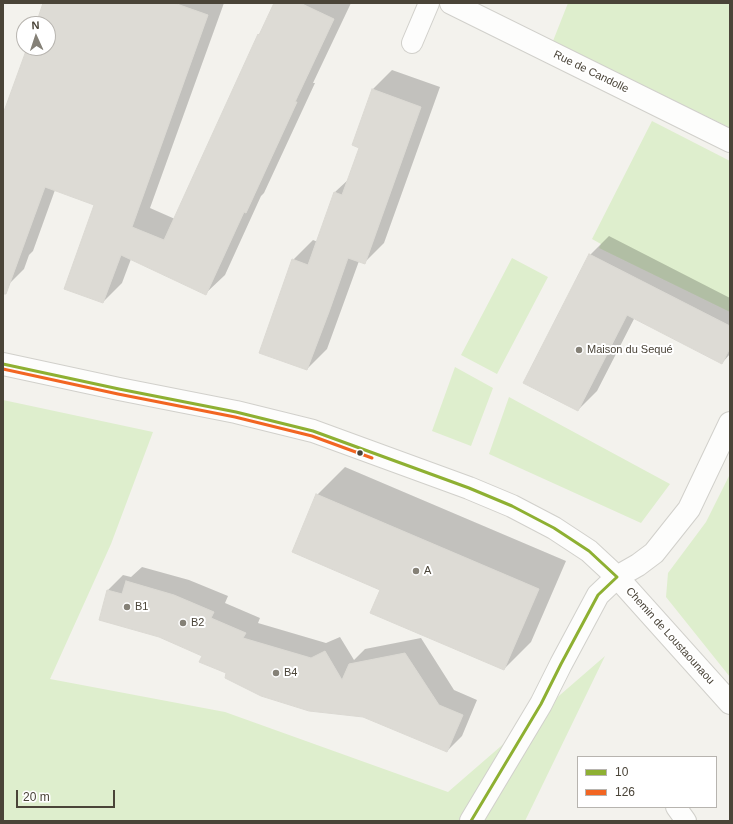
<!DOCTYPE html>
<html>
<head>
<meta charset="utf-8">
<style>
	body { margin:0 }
	#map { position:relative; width:733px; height:824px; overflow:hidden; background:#f3f2ed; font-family:Helvetica,sans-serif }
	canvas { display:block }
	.frame { position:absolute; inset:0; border:4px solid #4a4438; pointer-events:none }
	.legend { position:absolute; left:577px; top:756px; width:140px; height:52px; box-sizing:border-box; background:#fff; border:1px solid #b7b4af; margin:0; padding:5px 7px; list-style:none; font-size:12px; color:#4a4438 }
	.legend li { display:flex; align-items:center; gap:8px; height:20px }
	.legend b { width:20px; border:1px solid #b7b4af }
	.north { position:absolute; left:16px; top:16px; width:40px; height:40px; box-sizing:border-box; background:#fff; border:1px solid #b7b4af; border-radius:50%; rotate:357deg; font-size:11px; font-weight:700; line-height:16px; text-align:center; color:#4a4438 }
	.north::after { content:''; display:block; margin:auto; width:14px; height:18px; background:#858177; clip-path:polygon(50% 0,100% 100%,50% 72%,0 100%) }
	.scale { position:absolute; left:16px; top:790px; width:99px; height:18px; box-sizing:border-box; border:2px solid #4a4438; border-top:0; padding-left:5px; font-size:12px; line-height:14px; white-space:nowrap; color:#4a4438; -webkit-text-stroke:3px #fff; paint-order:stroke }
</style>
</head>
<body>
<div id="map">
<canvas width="733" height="824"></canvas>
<div class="frame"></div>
<ul class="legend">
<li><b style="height:5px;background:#8eb032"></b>10</li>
<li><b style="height:5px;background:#f26522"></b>126</li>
</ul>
<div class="north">N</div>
<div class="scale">20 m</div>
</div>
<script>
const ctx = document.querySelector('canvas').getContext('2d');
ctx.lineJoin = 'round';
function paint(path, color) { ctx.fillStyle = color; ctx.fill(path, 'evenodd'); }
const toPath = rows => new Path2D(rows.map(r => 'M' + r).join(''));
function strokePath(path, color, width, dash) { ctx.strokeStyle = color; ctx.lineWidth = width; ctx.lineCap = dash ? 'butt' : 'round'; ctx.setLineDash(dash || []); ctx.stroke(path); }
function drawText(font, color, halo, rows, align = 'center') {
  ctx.font = font + ' Helvetica,sans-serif'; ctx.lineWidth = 4; ctx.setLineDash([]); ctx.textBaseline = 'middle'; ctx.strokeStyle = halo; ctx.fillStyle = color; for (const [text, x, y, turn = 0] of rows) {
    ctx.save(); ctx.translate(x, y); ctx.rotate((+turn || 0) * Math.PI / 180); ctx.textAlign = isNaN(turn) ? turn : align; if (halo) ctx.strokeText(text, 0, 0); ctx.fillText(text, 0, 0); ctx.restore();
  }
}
paint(toPath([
	[568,3,730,3,730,128,553,41],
	[652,121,730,161,730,312,599,248,601,244,592,239],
	[512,258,548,277,497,374,461,355],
	[455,367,493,388,471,446,432,431],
	[509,397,670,484,641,523,489,454],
	[3,400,153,432,111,544,50,679,225,712,448,792,605,656,525,821,3,821],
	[730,474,730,677,666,597,668,573,706,522]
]), '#deeecd');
paint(toPath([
	[44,3,224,3,150,208,175,219,259,35,278,3,351,3,313,83,315,83,264,193,261,196,225,275,206,293,131,259,122,283,103,302,95,204,55,190,33,251,29,255,24,269,5,288,3,287,3,117,28,48,48,48,48,24,37,24],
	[392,70,440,87,384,243,364,263,359,261,327,349,307,369,293,260,313,240,318,242,335,192,350,178,361,148,372,90],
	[609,236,730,298,730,354,722,363,635,317,597,391,578,410,590,255],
	[345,467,566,561,531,642,504,669,382,589,317,495],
	[142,567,189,580,228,596,225,603,260,618,258,623,326,643,340,637,354,660,365,649,421,638,454,690,477,700,462,736,447,751,363,716,227,673,203,655,159,636,100,620,108,590,123,575,131,577]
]), '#0003');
const building = toPath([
	[43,3,174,3,208,15,132,227,164,240,258,34,259,35,274,3,300,3,334,19,295,102,297,102,246,213,244,212,206,295,121,255,103,303,64,289,94,205,45,187,6,294,3,294,3,114,27,48,48,48,48,24,36,24,43,3],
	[372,89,421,107,365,264,348,258,329,312,307,370,259,353,292,259,308,265,334,192,342,195,359,148,352,145,372,89],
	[589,254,730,326,730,348,722,364,627,315,578,411,523,383,589,254],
	[316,494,539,589,504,670,370,613,380,590,292,552,316,494],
	[126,581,174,595,214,612,211,618,246,633,243,638,311,658,325,651,342,680,349,664,405,653,439,705,463,715,447,752,363,717,309,711,261,696,225,678,226,673,199,662,202,656,159,637,99,620,107,590,122,594,126,581]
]);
paint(building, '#dddbd5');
strokePath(building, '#dbd9d3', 1);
const service = toPath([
	[412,43,429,3],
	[676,807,686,821]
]);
const minor = toPath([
	[451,3,730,141],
	[3,364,119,389,236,412,313,431,469,488,512,506,554,528,589,551,617,577,730,703],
	[471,821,541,704,561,664,598,595,617,577,638,565,654,553,689,509,730,423]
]);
strokePath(service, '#d1d0cb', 22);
strokePath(minor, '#d1d0cb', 24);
strokePath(service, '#fdfdfc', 20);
strokePath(minor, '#fdfdfc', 22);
strokePath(toPath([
	[3,364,119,389,236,412,313,431,469,488,512,506,554,528,589,551,617,577],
	[471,821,541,704,561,664,598,595,617,577]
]), '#8eb032', 3);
strokePath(toPath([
	[3,369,118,394,235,417,312,436,372,458]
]), '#f26522', 3);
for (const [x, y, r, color] of [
	[579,350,4,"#858177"],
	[360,453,3.5,"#4a4438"],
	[416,571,4,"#858177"],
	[127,607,4,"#858177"],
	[183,623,4,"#858177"],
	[276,673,4,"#858177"]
]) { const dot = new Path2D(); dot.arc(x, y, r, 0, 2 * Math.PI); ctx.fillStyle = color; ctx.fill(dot); strokePath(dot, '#fff', 1.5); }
drawText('11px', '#4a4438', '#fff', [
	["Rue de Candolle",591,72,26],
	["Chemin de Loustaounaou",670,636,48]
]);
drawText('11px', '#4a4438', '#fff', [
	["Maison du Sequé",587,350],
	["A",424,571],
	["B1",135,607],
	["B2",191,623],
	["B4",284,673]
], 'left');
</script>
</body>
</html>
